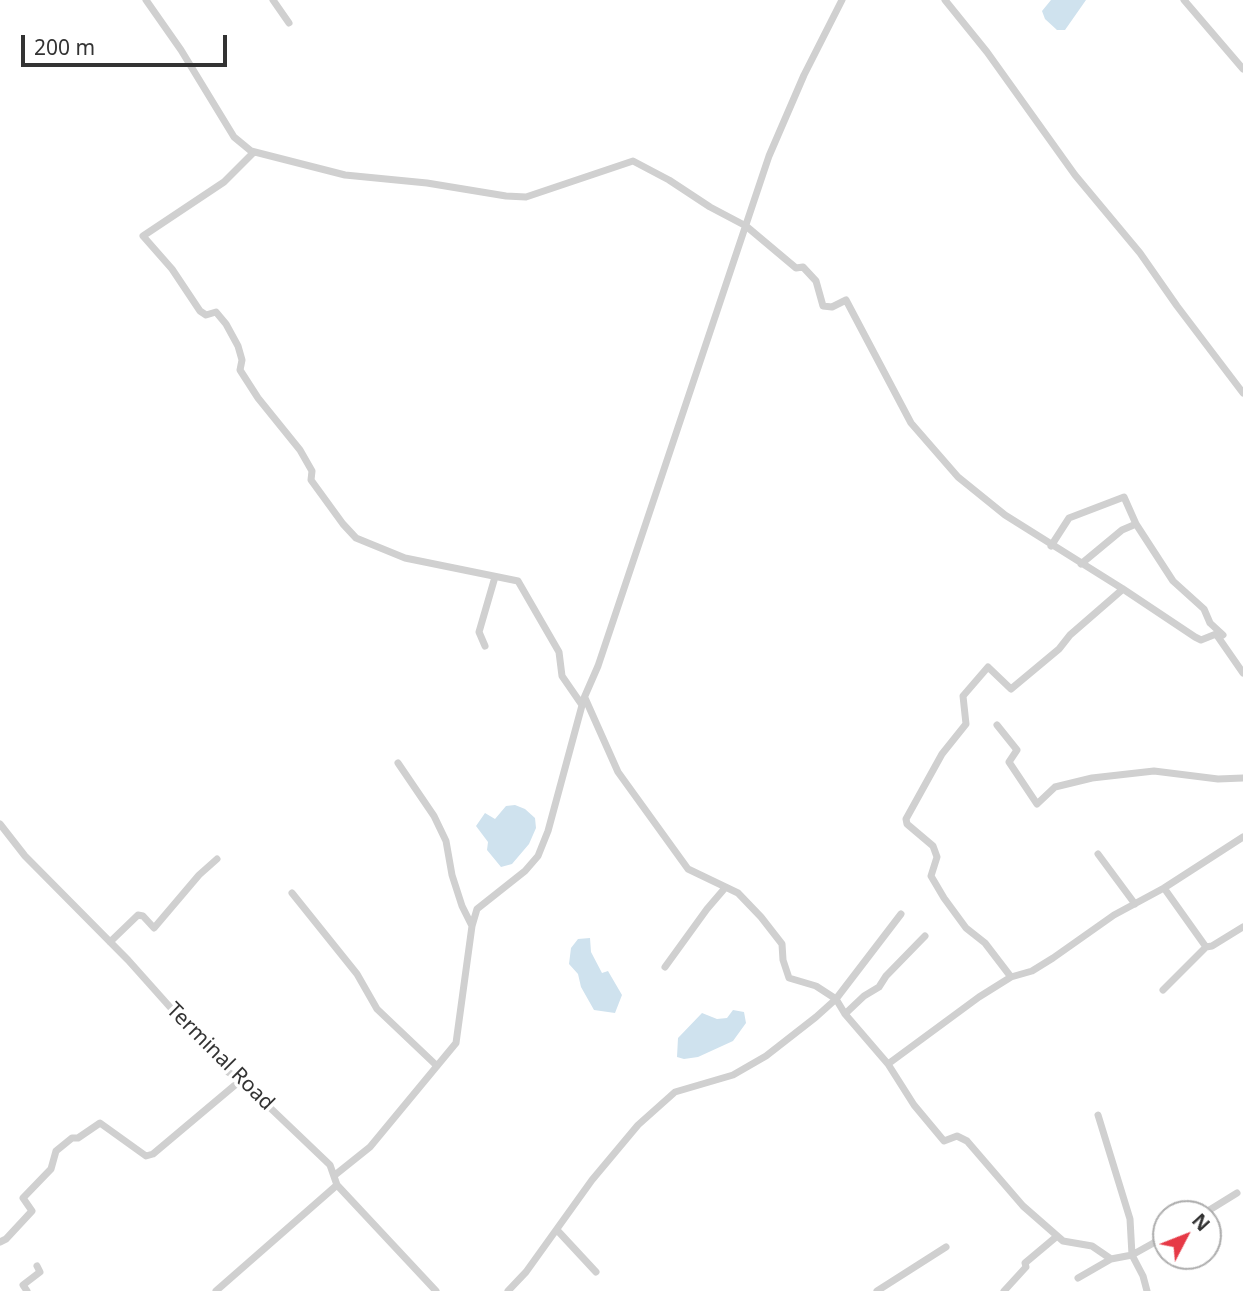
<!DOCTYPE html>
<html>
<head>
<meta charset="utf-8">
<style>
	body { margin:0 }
	#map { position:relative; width:1243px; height:1291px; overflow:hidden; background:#fff; font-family:"Noto Sans",sans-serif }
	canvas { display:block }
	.north { position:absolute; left:1152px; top:1200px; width:70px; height:70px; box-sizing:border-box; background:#fff; border:2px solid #adadad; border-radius:50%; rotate:48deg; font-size:19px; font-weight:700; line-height:28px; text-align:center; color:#333 }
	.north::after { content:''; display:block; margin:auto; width:24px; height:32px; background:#e63946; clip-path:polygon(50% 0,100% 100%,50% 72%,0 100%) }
	.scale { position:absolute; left:21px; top:35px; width:206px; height:32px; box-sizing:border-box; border:4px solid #333; border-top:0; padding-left:9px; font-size:21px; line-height:24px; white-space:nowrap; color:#333; -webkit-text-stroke:5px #fff; paint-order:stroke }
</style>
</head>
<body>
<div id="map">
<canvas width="1243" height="1291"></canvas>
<div class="north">N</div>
<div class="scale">200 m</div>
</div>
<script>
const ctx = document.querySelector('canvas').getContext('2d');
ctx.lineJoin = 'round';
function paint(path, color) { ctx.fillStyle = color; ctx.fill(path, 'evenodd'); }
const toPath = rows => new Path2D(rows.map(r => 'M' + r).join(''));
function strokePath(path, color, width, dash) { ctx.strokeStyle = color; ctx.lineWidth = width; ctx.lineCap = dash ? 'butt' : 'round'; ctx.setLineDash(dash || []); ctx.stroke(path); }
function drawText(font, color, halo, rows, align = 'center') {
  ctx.font = font + ' "Noto Sans",sans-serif'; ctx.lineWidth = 7; ctx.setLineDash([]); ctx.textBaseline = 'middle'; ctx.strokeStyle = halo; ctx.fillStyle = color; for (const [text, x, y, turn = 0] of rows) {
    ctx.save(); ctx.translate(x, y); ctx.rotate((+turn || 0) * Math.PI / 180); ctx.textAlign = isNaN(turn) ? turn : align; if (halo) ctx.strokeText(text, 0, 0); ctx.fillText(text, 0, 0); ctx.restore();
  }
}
paint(toPath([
	[1051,0,1086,0,1065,30,1057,30,1045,19,1042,11],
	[515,805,525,809,535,818,536,828,529,844,512,864,501,867,487,850,488,842,476,826,485,813,495,819,506,806],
	[590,938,591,952,602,973,608,971,622,995,615,1013,594,1010,581,987,578,974,569,964,571,948,578,939],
	[733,1010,744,1012,746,1023,733,1041,698,1057,684,1059,677,1057,678,1038,702,1013,717,1019,727,1018]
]), '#cfe2ee');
strokePath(toPath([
	[146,0,181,50,234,137,251,151,345,175,427,183,506,196,526,197,633,161,669,180,710,207,746,226,796,268,803,267,816,281,823,306,832,307,846,300,911,423,958,477,1005,515,1123,589,1195,637,1201,640,1216,634,1243,673],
	[273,0,289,23],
	[945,0,987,52,1075,175,1140,253,1177,306,1243,393],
	[1184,0,1243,69],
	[254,152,224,182,143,236,172,269,200,311,206,315,216,312,226,324,238,346,242,360,240,370,258,398,300,450,312,471,311,480,343,524,356,538,405,558,518,581,559,652,562,676,582,705],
	[1136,524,1173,581,1204,609,1210,623,1223,635],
	[1051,546,1069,518,1124,497,1136,524,1122,530,1081,564],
	[485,646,479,632,495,577],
	[585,698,618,772,688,869,738,893,761,917,782,944,783,960,789,978,816,986,836,999,845,1014,888,1064,914,1105,944,1141,957,1136,967,1141,1023,1206,1063,1241,1092,1246,1111,1259,1132,1255,1143,1276,1147,1291],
	[997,725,1017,750,1009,762,1037,804,1055,787,1092,778,1154,771,1218,779,1243,778],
	[398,763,434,816,446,841,452,875,462,906,472,926],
	[0,824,25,856,128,960,228,1072,241,1080,330,1165,337,1185,436,1291],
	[1098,854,1135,904],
	[292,893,357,974,377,1009,437,1066],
	[110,942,138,915,143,916,154,928,199,875,217,859],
	[1206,947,1212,946,1243,927],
	[665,967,707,909,725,888],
	[1011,977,985,943,966,928,944,898,931,876,937,857,933,846,907,824,906,819,942,754,966,724,963,696,988,667,1011,689,1059,649,1070,635,1123,589],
	[1163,990,1206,947,1164,888],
	[845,1014,864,996,879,987,886,976,925,936],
	[888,1064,979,997,1011,977,1032,971,1053,958,1114,915,1164,888,1243,837],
	[1098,1115,1130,1219,1132,1255,1166,1236],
	[335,1175,370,1147,456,1043,472,926,477,909,525,871,538,856,548,831,584,698,598,666,769,156,804,75,842,0],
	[1203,1214,1237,1193],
	[557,1230,596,1272],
	[0,1242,6,1239,32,1211,23,1198,51,1169,56,1151,72,1138,78,1138,100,1123,146,1156,153,1154,241,1080],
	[1078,1278,1111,1259],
	[27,1291,23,1285,40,1272,37,1266],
	[216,1291,337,1185],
	[508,1291,526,1272,592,1180,638,1125,675,1092,733,1075,766,1056,816,1017,836,999,901,914],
	[877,1291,946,1247],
	[1004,1291,1026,1267,1025,1263,1056,1237]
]), '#d0d0d0', 7);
drawText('21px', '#333', '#fff', [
	["Terminal Road",220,1057,45]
]);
</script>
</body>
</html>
